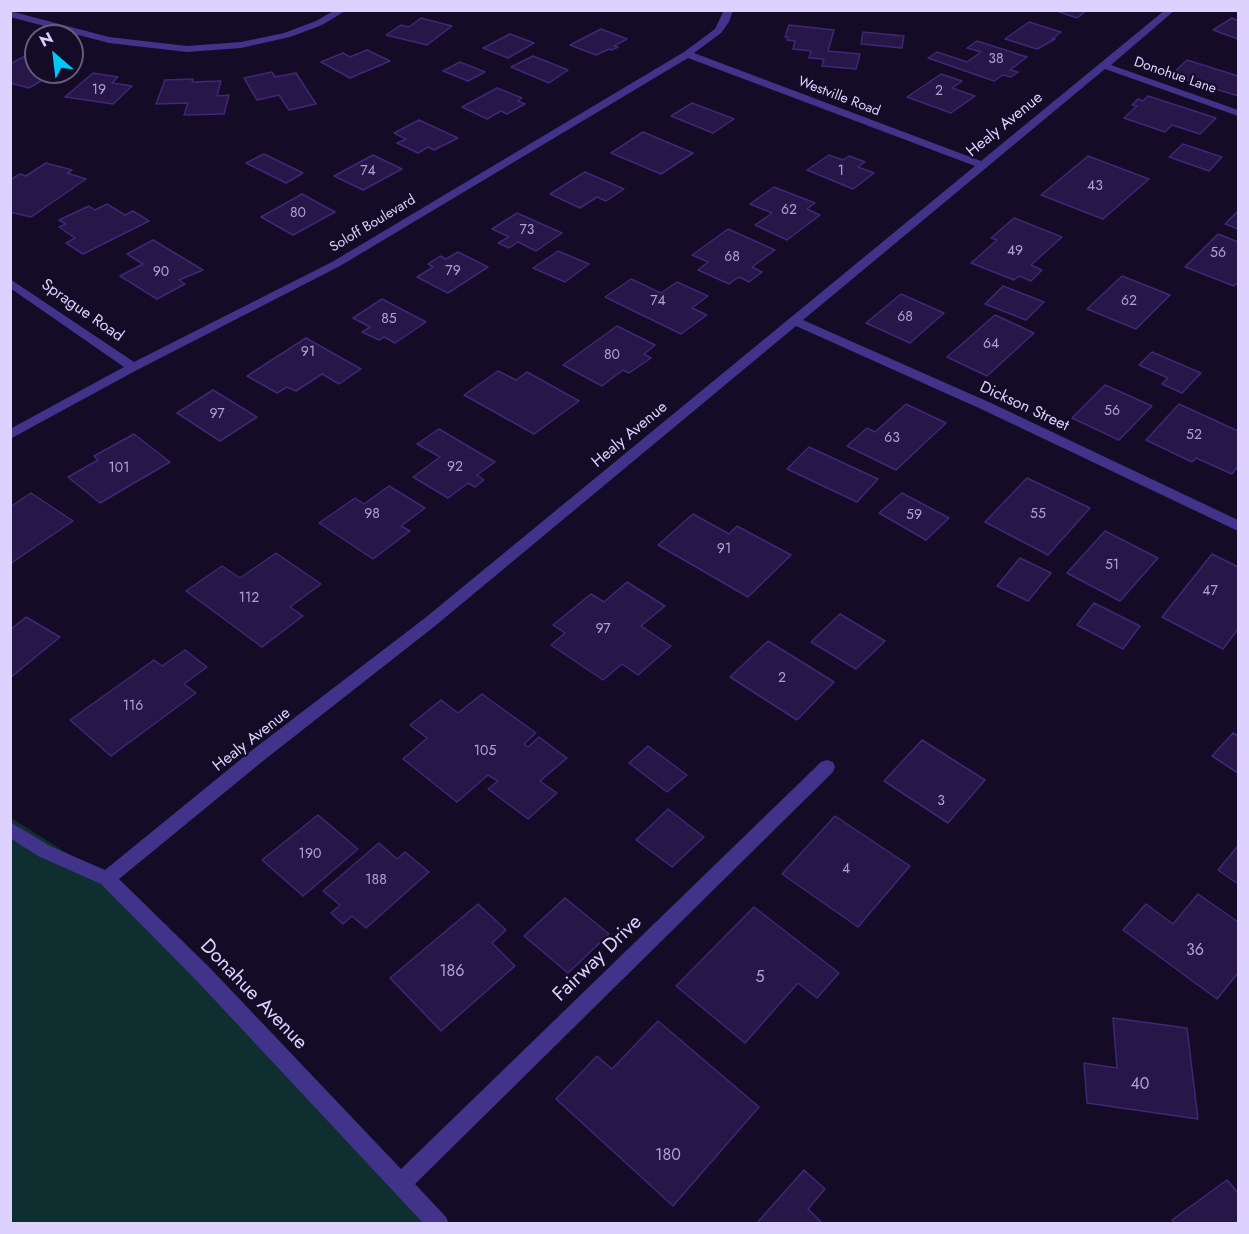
<!DOCTYPE html>
<html>
<head>
<meta charset="utf-8">
<style>
	body { margin:0 }
	#map { position:relative; width:1249px; height:1234px; overflow:hidden; background:#140c26; font-family:Jost,sans-serif }
	canvas { display:block }
	.frame { position:absolute; inset:0; border:12px solid #dcd1ff; pointer-events:none }
	.north { position:absolute; left:24px; top:24px; width:60px; height:60px; box-sizing:border-box; background:#140c26; border:2px solid #645b7d; border-radius:50%; rotate:332deg; font-size:16px; font-weight:700; line-height:24px; text-align:center; color:#dcd1ff }
	.north::after { content:''; display:block; margin:auto; width:21px; height:27px; background:#00c6fc; clip-path:polygon(50% 0,100% 100%,50% 72%,0 100%) }
</style>
</head>
<body>
<div id="map">
<canvas width="1249" height="1234"></canvas>
<div class="frame"></div>
<div class="north">N</div>
</div>
<script>
const ctx = document.querySelector('canvas').getContext('2d');
ctx.lineJoin = 'round';
function paint(path, color) { ctx.fillStyle = color; ctx.fill(path, 'evenodd'); }
const toPath = rows => new Path2D(rows.map(r => 'M' + r).join(''));
function strokePath(path, color, width, dash) { ctx.strokeStyle = color; ctx.lineWidth = width; ctx.lineCap = dash ? 'butt' : 'round'; ctx.setLineDash(dash || []); ctx.stroke(path); }
function drawText(font, color, halo, rows, align = 'center') {
  ctx.font = font + ' Jost,sans-serif'; ctx.lineWidth = 4.5; ctx.setLineDash([]); ctx.textBaseline = 'middle'; ctx.strokeStyle = halo; ctx.fillStyle = color; for (const [text, x, y, turn = 0] of rows) {
    ctx.save(); ctx.translate(x, y); ctx.rotate((+turn || 0) * Math.PI / 180); ctx.textAlign = isNaN(turn) ? turn : align; if (halo) ctx.strokeText(text, 0, 0); ctx.fillText(text, 0, 0); ctx.restore();
  }
}
paint(toPath([
	[10,817,107,879,437,1223,11,1223]
]), '#0f2e30');
const building = toPath([
	[1054,10,1087,10,1077,18,1054,10],
	[421,18,452,26,427,45,386,35,401,25,409,27,421,18],
	[1232,18,1238,21,1238,39,1213,30,1232,18],
	[1029,22,1061,32,1052,39,1055,39,1037,49,1005,39,1029,22],
	[789,25,834,30,828,51,860,54,856,69,822,66,824,59,809,58,811,51,793,49,795,41,787,40,788,37,785,37,789,25],
	[601,29,627,39,614,46,618,47,612,50,609,49,596,55,570,45,601,29],
	[863,32,904,36,902,48,861,44,863,32],
	[510,34,534,43,508,58,483,48,510,34],
	[977,41,1027,57,1010,70,1018,72,1011,77,1003,75,994,81,928,58,937,52,967,62,981,52,967,48,977,41],
	[367,50,390,61,350,78,321,62,343,53,350,57,367,50],
	[533,56,568,70,549,83,511,67,533,56],
	[23,57,36,60,36,72,56,72,29,88,10,83,10,64,23,57],
	[1187,60,1238,76,1238,96,1171,75,1187,60],
	[460,62,485,72,468,81,443,71,460,62],
	[272,72,275,77,296,73,316,104,289,110,279,95,257,100,244,78,272,72],
	[93,73,118,77,112,83,132,86,113,104,65,97,93,73],
	[941,74,962,81,952,88,975,96,951,113,907,97,941,74],
	[193,79,192,82,221,81,217,96,229,95,224,114,184,115,188,103,156,104,165,80,193,79],
	[497,88,522,98,518,101,525,104,507,114,501,111,487,119,462,107,497,88],
	[1148,96,1216,118,1200,134,1172,125,1165,132,1124,118,1137,106,1132,105,1138,99,1143,101,1148,96],
	[692,103,734,119,713,133,671,116,692,103],
	[419,120,458,138,434,150,428,147,418,153,397,143,406,139,394,133,419,120],
	[643,132,693,153,661,174,611,153,643,132],
	[1183,144,1222,157,1209,171,1169,157,1183,144],
	[264,154,303,173,286,183,246,163,264,154],
	[373,155,402,169,363,190,334,176,373,155],
	[829,155,843,160,849,156,865,162,858,167,874,173,853,189,807,170,829,155],
	[1088,156,1149,179,1103,219,1041,195,1088,156],
	[46,163,72,170,67,173,86,179,31,217,10,212,10,180,20,174,26,176,46,163],
	[585,172,624,189,606,201,597,197,580,208,550,194,585,172],
	[774,187,815,203,807,209,820,215,787,240,755,225,772,213,750,204,774,187],
	[302,194,335,212,293,235,261,217,302,194],
	[107,204,125,215,133,211,149,221,83,254,66,243,75,238,59,227,66,224,59,220,89,206,95,210,107,204],
	[1238,211,1238,229,1225,224,1238,211],
	[517,213,562,233,536,251,518,242,509,248,498,243,509,237,492,229,517,213],
	[1014,218,1062,237,1031,265,1042,270,1031,281,1019,276,1014,280,971,263,997,240,991,238,1014,218],
	[728,229,775,250,752,267,762,272,749,282,739,277,729,284,698,270,708,262,692,255,728,229],
	[1218,234,1238,242,1238,282,1234,286,1185,267,1218,234],
	[153,240,203,270,179,280,185,284,157,299,120,276,143,264,127,254,153,240],
	[558,251,589,264,565,282,533,268,558,251],
	[458,252,488,267,448,293,417,277,433,267,428,264,440,256,446,259,458,252],
	[1122,276,1170,295,1136,329,1087,309,1122,276],
	[631,279,661,293,677,282,708,296,692,308,707,315,681,334,605,297,631,279],
	[1003,286,1044,302,1026,320,985,304,1003,286],
	[901,294,944,313,910,343,866,323,901,294],
	[382,299,426,322,395,343,384,337,379,340,362,332,370,327,353,318,382,299],
	[995,315,1034,333,987,376,947,357,995,315],
	[617,326,655,345,644,354,651,358,629,373,623,370,602,386,563,365,617,326],
	[306,338,361,369,339,384,322,374,296,391,287,387,277,393,247,376,306,338],
	[1152,352,1201,373,1182,393,1162,384,1168,378,1139,365,1152,352],
	[498,371,516,380,527,372,579,401,534,434,464,395,498,371],
	[1105,385,1152,406,1119,440,1072,418,1105,385],
	[213,390,257,417,220,441,177,413,213,390],
	[906,404,946,423,896,470,847,446,867,428,875,432,906,404],
	[1179,404,1238,431,1238,466,1232,474,1196,458,1192,462,1146,440,1179,404],
	[439,429,495,462,477,475,484,480,475,487,468,483,448,498,413,477,440,457,417,444,439,429],
	[134,434,170,462,100,503,68,477,98,460,94,456,134,434],
	[809,447,878,479,857,502,787,469,809,447],
	[1027,478,1090,508,1048,555,985,522,1027,478],
	[389,486,425,508,401,526,410,531,373,559,319,523,355,498,364,504,389,486],
	[31,493,73,521,10,564,10,507,31,493],
	[902,493,949,518,926,540,879,513,902,493],
	[693,514,729,534,737,526,791,555,748,597,658,545,693,514],
	[1105,531,1158,558,1120,601,1067,573,1105,531],
	[276,553,321,584,290,607,303,616,262,647,186,591,222,566,240,578,276,553],
	[1212,554,1238,567,1238,629,1223,649,1162,617,1212,554],
	[1020,558,1051,573,1028,601,997,586,1020,558],
	[627,582,665,606,641,626,671,646,638,675,622,664,603,680,551,645,565,633,553,625,591,594,604,602,627,582],
	[1094,603,1140,626,1123,649,1077,625,1094,603],
	[840,614,885,641,856,669,811,642,840,614],
	[26,617,60,637,10,678,10,630,26,617],
	[768,641,834,682,797,720,730,677,768,641],
	[185,650,207,667,184,684,196,693,111,756,70,720,154,660,162,666,185,650],
	[482,694,536,733,524,744,528,747,539,737,567,758,540,781,557,793,528,819,488,789,498,781,488,775,457,802,403,759,427,738,410,725,441,700,458,713,482,694],
	[1233,733,1238,736,1238,773,1212,756,1233,733],
	[922,740,985,780,948,823,884,781,922,740],
	[648,746,687,775,667,792,629,763,648,746],
	[668,809,704,837,672,867,636,840,668,809],
	[318,815,358,849,303,896,262,860,318,815],
	[835,816,910,866,858,927,782,874,835,816],
	[379,843,397,859,405,852,429,872,366,928,352,916,343,924,331,913,340,905,323,891,379,843],
	[1238,846,1238,884,1218,870,1238,846],
	[1198,894,1238,922,1238,973,1217,999,1123,930,1146,904,1173,924,1198,894],
	[565,898,609,934,568,973,524,936,565,898],
	[478,904,506,930,492,943,515,966,441,1031,390,978,478,904],
	[754,907,839,973,817,998,798,983,745,1043,676,986,754,907],
	[1113,1018,1187,1028,1198,1119,1087,1103,1084,1063,1117,1068,1113,1018],
	[658,1021,759,1107,673,1206,556,1099,597,1056,612,1069,658,1021],
	[804,1170,825,1189,808,1209,823,1224,756,1224,804,1170],
	[1227,1180,1238,1193,1238,1224,1175,1224,1172,1220,1227,1180]
]);
paint(building, '#261748');
strokePath(building, '#3f2776', 1.5);
paint(toPath([
	[335,10,347,10,322,25,290,37,241,48,187,52,109,43,10,17,10,11,109,37,187,46,241,42,284,33,316,21,335,10],
	[724,10,733,10,729,22,721,33,694,53,981,161,1165,10,1175,10,1111,65,1238,110,1238,116,1105,69,803,320,991,403,1238,520,1238,531,981,409,796,326,435,626,263,761,119,879,210,968,401,1169,821,762,827,760,833,762,835,767,833,772,415,1184,446,1217,449,1224,424,1224,196,980,101,884,38,856,10,838,10,822,50,846,105,870,251,751,425,618,975,166,688,58,340,266,137,370,10,439,10,429,124,367,10,288,10,279,134,362,332,262,684,52,715,29,724,10]
]), '#403389');
drawText('14px', '#aea2d1', null, [
	["38",996,60],
	["19",99,91],
	["2",939,92],
	["74",368,172],
	["1",841,172],
	["43",1095,187],
	["62",789,211],
	["80",298,214],
	["73",527,231],
	["49",1015,252],
	["56",1218,254],
	["68",732,258],
	["79",453,272],
	["90",161,273],
	["74",658,302],
	["62",1129,302],
	["68",905,318],
	["85",389,320],
	["64",991,345],
	["91",308,353],
	["80",612,356],
	["56",1112,412],
	["97",217,415],
	["52",1194,436],
	["63",892,439],
	["92",455,468],
	["101",119,469],
	["98",372,515],
	["55",1038,515],
	["59",914,516],
	["91",724,550],
	["51",1112,566],
	["47",1210,592],
	["112",249,599],
	["97",603,630],
	["2",782,679],
	["116",133,707],
	["105",485,752],
	["3",941,802],
	["190",310,855],
	["4",846,870],
	["188",376,881]
]);
drawText('14px', '#dcd1ff', '#140c26', [
	["Donohue Lane",1175,76,19],
	["Westville Road",839,97,21],
	["Soloff Boulevard",373,224,-31]
]);
drawText('16px', '#dcd1ff', '#140c26', [
	["Healy Avenue",1005,125,-39],
	["Sprague Road",82,311,35],
	["Dickson Street",1024,407,25],
	["Healy Avenue",630,435,-40],
	["Healy Avenue",252,740,-38]
]);
drawText('16px', '#aea2d1', null, [
	["36",1195,951],
	["186",452,972],
	["5",760,978],
	["40",1140,1085],
	["180",668,1156]
]);
drawText('20px', '#dcd1ff', '#140c26', [
	["Fairway Drive",598,959,-44],
	["Donahue Avenue",253,995,46]
]);
</script>
</body>
</html>
